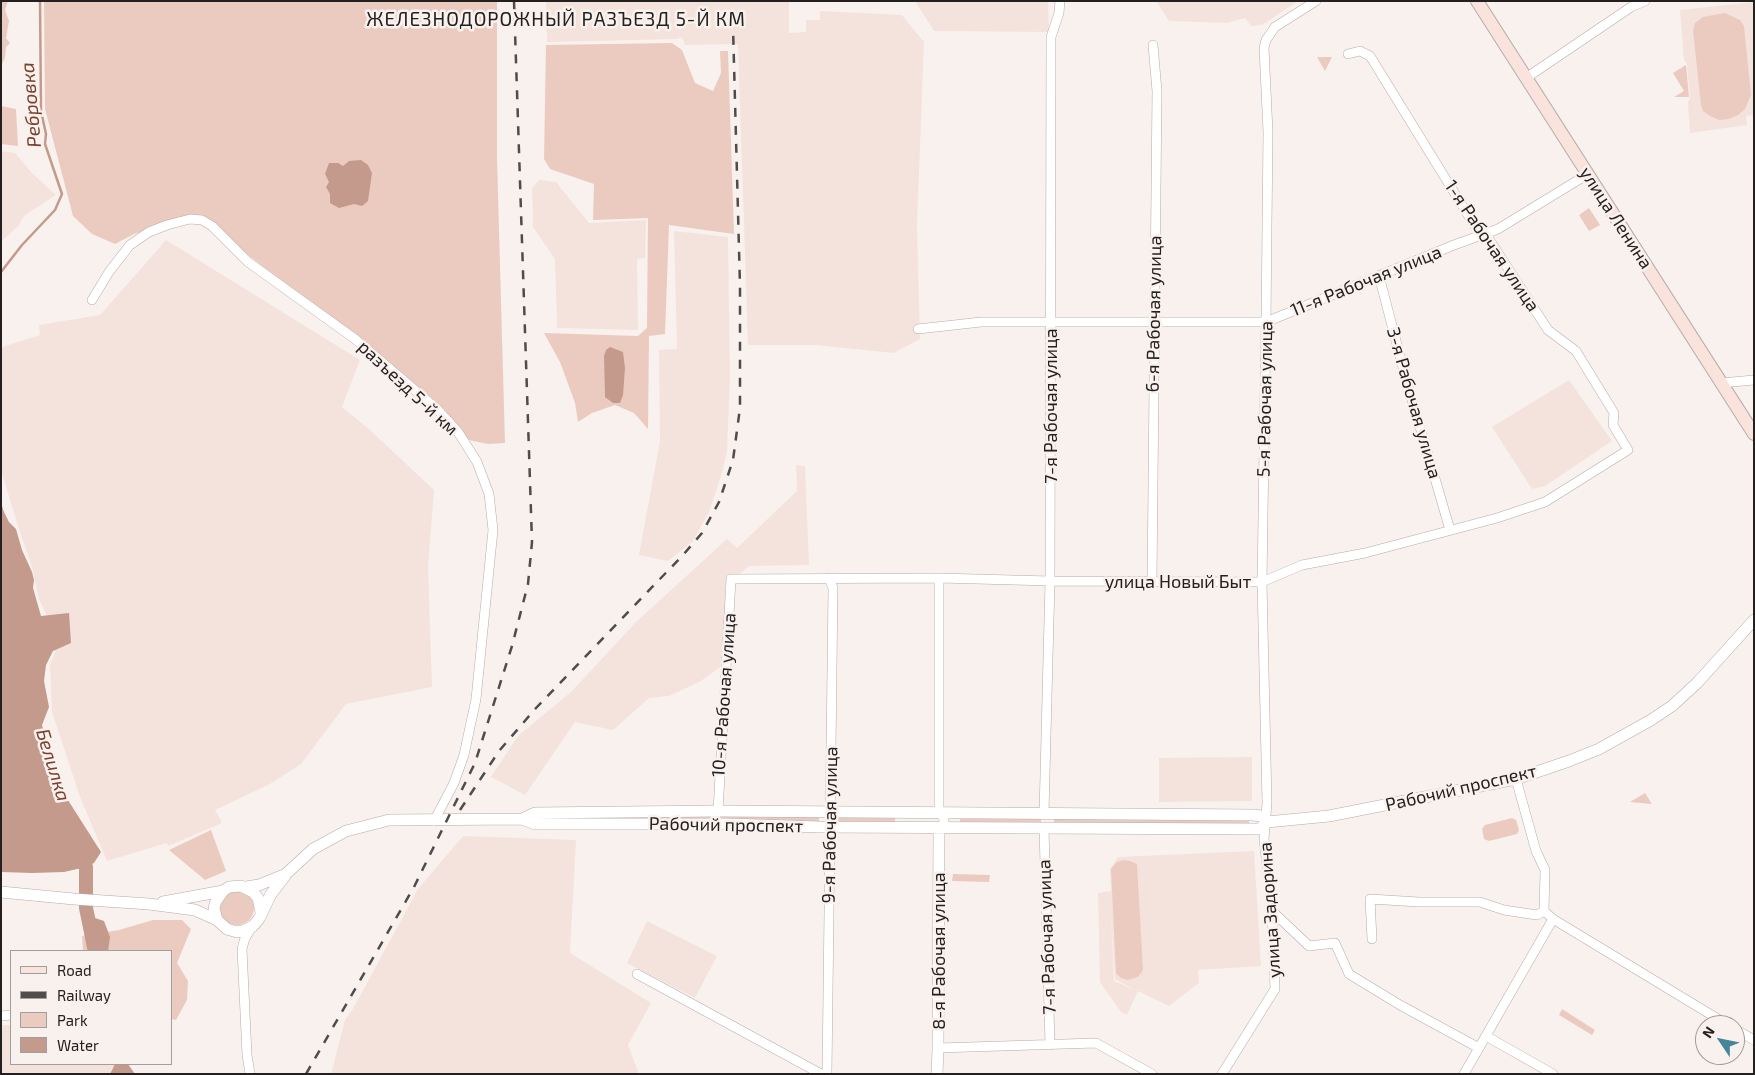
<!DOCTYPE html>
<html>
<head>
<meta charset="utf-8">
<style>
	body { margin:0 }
	#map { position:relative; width:1755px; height:1075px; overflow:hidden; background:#f9f1ee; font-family:"Exo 2",sans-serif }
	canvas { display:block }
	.frame { position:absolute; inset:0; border:2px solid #23201f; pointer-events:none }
	.legend { position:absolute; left:10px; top:950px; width:162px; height:115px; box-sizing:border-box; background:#f9f1ee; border:1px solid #a39d9b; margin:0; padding:6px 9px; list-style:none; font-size:15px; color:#23201f }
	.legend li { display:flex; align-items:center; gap:10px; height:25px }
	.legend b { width:25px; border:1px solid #a39d9b }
	.north { position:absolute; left:1695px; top:1015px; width:50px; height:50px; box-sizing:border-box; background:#f9f1ee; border:1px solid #a39d9b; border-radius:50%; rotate:304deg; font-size:14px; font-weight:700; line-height:20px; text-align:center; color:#23201f }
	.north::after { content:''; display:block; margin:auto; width:18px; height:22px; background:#46869a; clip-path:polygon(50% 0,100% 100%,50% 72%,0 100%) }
</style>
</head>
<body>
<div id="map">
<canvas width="1755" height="1075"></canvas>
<div class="frame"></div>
<ul class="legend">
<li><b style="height:6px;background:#fae3dc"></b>Road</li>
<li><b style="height:6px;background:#504c4b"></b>Railway</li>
<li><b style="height:14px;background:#ebcbc0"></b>Park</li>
<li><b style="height:14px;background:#c49a8c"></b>Water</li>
</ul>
<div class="north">N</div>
</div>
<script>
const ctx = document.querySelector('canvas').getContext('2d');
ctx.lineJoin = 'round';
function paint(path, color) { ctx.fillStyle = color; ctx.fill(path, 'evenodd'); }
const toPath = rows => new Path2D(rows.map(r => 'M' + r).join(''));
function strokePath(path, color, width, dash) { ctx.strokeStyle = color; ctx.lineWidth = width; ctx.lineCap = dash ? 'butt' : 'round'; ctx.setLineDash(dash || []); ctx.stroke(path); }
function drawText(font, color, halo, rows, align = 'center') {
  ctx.font = font + ' "Exo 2",sans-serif'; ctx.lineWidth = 5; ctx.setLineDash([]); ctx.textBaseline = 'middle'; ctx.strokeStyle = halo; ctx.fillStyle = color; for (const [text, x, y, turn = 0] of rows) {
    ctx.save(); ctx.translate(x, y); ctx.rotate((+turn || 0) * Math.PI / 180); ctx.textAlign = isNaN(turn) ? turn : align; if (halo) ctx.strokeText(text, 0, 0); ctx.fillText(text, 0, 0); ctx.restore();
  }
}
paint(toPath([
	[546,1,789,1,789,33,806,32,806,20,820,20,820,11,902,15,924,42,917,225,920,339,894,353,816,345,748,345,738,44,685,45,682,37,677,39,547,42],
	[915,1,1048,1,1049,32,934,31],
	[1156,1,1298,1,1262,25,1251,26,1245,18,1227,23,1169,21],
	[1754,2,1754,115,1746,116,1747,125,1690,133,1688,102,1690,99,1687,64,1684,60,1680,10],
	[1,151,15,153,32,173,56,195,24,216,19,225,1,242],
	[539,180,556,182,589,223,646,220,645,258,637,259,638,330,557,328,555,259,533,227,532,188],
	[674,231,728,237,730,377,727,451,722,473,709,512,693,541,668,561,639,555,660,441,659,350,677,349],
	[166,240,360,360,342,407,370,430,434,490,428,565,432,687,346,704,301,764,270,784,215,810,222,823,168,846,167,843,107,861,80,797,52,712,50,665,55,652,48,618,39,599,32,567,18,526,1,470,1,348,8,345,40,335,39,325,100,315],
	[1569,380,1612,441,1545,486,1532,489,1492,427],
	[796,465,805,466,809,565,749,566,725,586,725,628,720,667,701,681,669,696,649,698,613,730,575,722,525,795,491,777,518,736,571,692,636,622,727,539,737,548,797,491],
	[1252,757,1252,801,1159,802,1159,758],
	[463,836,576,840,570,953,651,1003,628,1045,639,1074,331,1074,345,1020,354,1007,418,889],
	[1254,851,1261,966,1198,970,1199,983,1169,1006,1138,991,1127,1015,1121,1012,1100,982,1098,893,1111,891,1110,869,1118,857],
	[1111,911,1115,979,1135,990,1114,981],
	[647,921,717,956,695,998,627,963],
	[1,1025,11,1025,11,1064,115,1064,110,1074,1,1074]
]), '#f4e3dd');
paint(toPath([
	[1,1,8,1,5,10,9,21,6,38,10,43,6,47,5,58,1,66],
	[44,1,497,1,497,158,505,443,488,444,469,440,388,361,195,215,134,234,115,244,92,234,73,216,45,109],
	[1725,13,1740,20,1744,26,1751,95,1745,109,1738,115,1729,119,1719,120,1710,116,1703,111,1701,105,1693,31,1695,23,1703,17],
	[672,43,682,50,695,83,713,91,721,73,720,51,728,51,734,234,669,225,665,334,649,336,648,429,634,413,615,405,592,413,578,422,575,403,560,362,544,333,638,336,647,328,648,218,593,220,594,184,550,169,544,159,546,45],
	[1317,57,1332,57,1325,71],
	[1686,65,1689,97,1674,97,1684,91,1673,73],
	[1,106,16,109,18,146,1,144],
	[1589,208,1600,225,1589,231,1579,215],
	[1645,793,1652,804,1630,802],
	[604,816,819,817,819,823,604,820],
	[834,817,895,817,895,823,834,823],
	[1054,818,1249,820,1249,825,1054,824],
	[1512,818,1516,820,1519,830,1517,834,1489,841,1484,839,1482,829,1485,825],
	[960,819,1041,819,1041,823,960,823],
	[211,830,226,871,205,880,169,850],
	[1124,860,1130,861,1137,864,1143,970,1138,977,1128,980,1121,978,1116,973,1111,869,1117,862],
	[953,874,990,875,989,882,952,881],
	'220 908a17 17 0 1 1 34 0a17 17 0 1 1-34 0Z',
	[153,920,182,920,191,929,177,963,188,981,187,1000,176,1020,171,1019,171,951,83,951,82,936,119,930],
	[1562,1009,1595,1030,1592,1035,1559,1015]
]), '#ebcbc0');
paint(toPath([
	[361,160,368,165,372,173,368,201,362,206,354,204,339,208,330,203,330,194,326,187,329,182,325,174,329,163,338,163,343,166,349,161],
	[610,347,623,352,625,368,623,395,620,403,613,403,605,397,604,356,606,350],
	[1,503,4,512,9,522,16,529,22,550,32,572,34,580,33,588,41,616,69,613,71,643,53,651,46,665,44,681,49,707,42,725,50,759,57,770,66,797,101,852,94,863,86,867,64,872,32,873,1,872],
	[86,908,92,917,104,921,110,937,108,951,89,951,87,948,82,920,84,909],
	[115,1064,128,1064,135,1074,110,1074]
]), '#c49a8c');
strokePath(toPath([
	[1,272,22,245,55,210,62,194,45,144,46,134,41,111,40,1]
]), '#c49a8c', 2.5);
strokePath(toPath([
	[75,851,86,867,86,908,95,951]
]), '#c49a8c', 14);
const minor = toPath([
	[1526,78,1631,7,1645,1],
	[1379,276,1406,379,1450,530],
	[92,300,109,272,130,245,149,232,167,225,190,219,202,220,212,226,248,262,355,339,438,410,458,432,477,462,489,494,493,530,476,699,464,755,454,783,434,821],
	[918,329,981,322,1266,322,1454,245,1498,229,1588,174],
	[1721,383,1754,380],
	[939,578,939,813,944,818,944,823,939,828],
	[1152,582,1157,91,1153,45],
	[718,811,731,579,939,578,1050,581,1262,582,1302,565,1365,553,1497,518,1545,502,1628,450,1613,425,1614,413,1576,351,1548,330,1485,233,1476,228,1370,56,1360,51,1348,54],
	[1044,813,1050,581,1051,37,1059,13,1060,1],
	[1044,828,1050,1045],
	[1272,911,1309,946,1335,943,1349,974,1400,1005,1479,1048],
	[1553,919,1728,1025],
	[1372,939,1370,899,1419,902,1480,902,1504,910,1537,915,1544,911],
	[637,974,821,1074],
	[1,1016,11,1015],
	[1735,1029,1754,1040],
	[1486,1036,1553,1074],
	[938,1048,1096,1043,1152,1074],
	[250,1074,247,1055,242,949,245,938,252,927],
	[827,1074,833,588,829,578],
	[1222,1074,1275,989,1272,911,1264,839,1267,803,1262,582,1266,322,1268,132,1264,48,1266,40,1275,27,1316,1],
	[1464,1074,1553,919,1544,911,1545,870,1536,851,1516,779]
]);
const tertiary = toPath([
	[522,819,535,813,718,811,1253,815,1261,816,1267,822],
	[246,887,259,885,286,874,313,849,346,831,389,820,522,819,535,824,728,824,819,827,1256,829,1260,829,1267,822,1329,816,1516,779,1569,761,1599,749,1651,720,1672,706,1697,683,1754,620],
	[223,891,216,901,214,908,217,920,227,929,237,932,243,931,253,926,259,919,271,894,285,876],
	[1,892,74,899,149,904,195,910,217,920],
	[163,902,223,891,229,887,241,886,253,892,258,898,261,912],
	[937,1074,938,1048,939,828]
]);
const secondary = toPath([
	[1477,1,1754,434]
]);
strokePath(minor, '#b4aca9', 10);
strokePath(tertiary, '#b4aca9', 12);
strokePath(secondary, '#b4aca9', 14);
strokePath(minor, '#fff', 9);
strokePath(tertiary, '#fff', 11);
strokePath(secondary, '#fae3dc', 12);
strokePath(toPath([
	[460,810,499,751,536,708,683,555,702,533,719,502,733,460,740,408,740,286,733,27],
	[306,1074,414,887,475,763,512,646,528,584,532,542,514,1]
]), '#504c4b', 2.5, [9, 9]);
drawText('18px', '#23201f', '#f9f1ee', [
	["улица Ленина",1616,218,57],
	["1-я Рабочая улица",1492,246,56],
	["11-я Рабочая улица",1366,281,-22],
	["6-я Рабочая улица",1154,314,-89],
	["разъезд 5-й км",408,388,43],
	["5-я Рабочая улица",1265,399,-89],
	["3-я Рабочая улица",1414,403,74],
	["7-я Рабочая улица",1051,406,-90],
	["улица Новый Быт",1178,582],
	["10-я Рабочая улица",724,695,-86],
	["Рабочий проспект",1461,788,-13],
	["Рабочий проспект",726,825,1],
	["9-я Рабочая улица",830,825,-89],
	["улица Задорина",1270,910,-94],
	["7-я Рабочая улица",1047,937,-92],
	["8-я Рабочая улица",939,951,-90]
]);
ctx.letterSpacing = '1px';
drawText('19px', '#23201f', '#f9f1ee', [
	["ЖЕЛЕЗНОДОРОЖНЫЙ РАЗЪЕЗД 5-Й КМ",556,20]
]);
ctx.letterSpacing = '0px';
drawText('italic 19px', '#79412d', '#f9f1ee', [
	["Ребровка",31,105,-95],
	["Белилка",53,765,73]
]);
</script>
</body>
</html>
